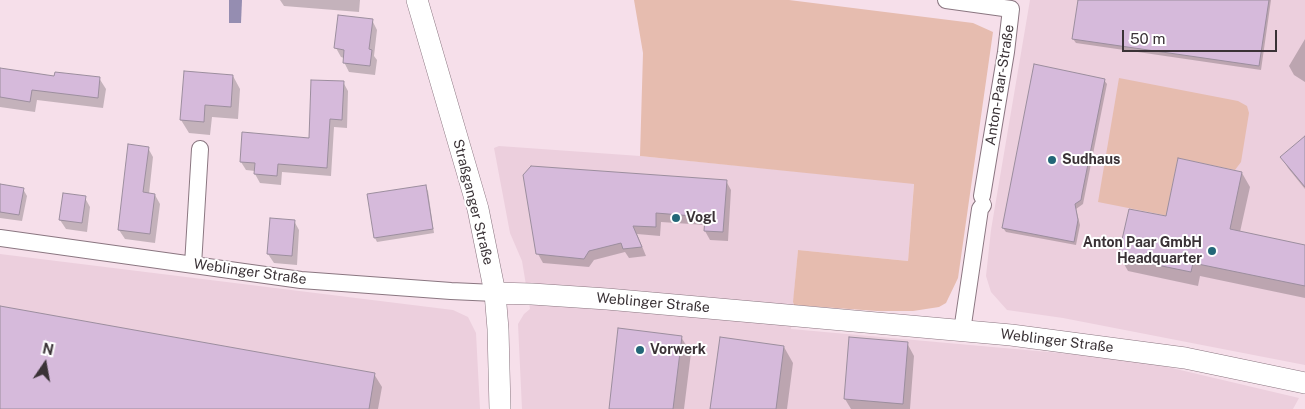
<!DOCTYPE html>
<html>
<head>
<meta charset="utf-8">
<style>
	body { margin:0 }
	#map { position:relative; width:1305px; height:409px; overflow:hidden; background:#f6dfea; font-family:"Public Sans",sans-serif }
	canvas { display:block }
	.north { position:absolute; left:20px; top:339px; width:50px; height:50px; -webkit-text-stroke:4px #fff; paint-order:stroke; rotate:12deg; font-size:14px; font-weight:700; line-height:20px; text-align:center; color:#3a3236 }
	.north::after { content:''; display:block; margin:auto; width:18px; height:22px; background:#3a3236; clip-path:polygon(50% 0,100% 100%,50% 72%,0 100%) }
	.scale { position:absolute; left:1122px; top:30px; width:155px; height:22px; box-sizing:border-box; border:2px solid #3a3236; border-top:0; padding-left:6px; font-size:15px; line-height:18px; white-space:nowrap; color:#3a3236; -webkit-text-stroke:4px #fff; paint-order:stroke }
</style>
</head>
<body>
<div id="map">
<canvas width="1305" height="409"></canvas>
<div class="north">N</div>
<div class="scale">50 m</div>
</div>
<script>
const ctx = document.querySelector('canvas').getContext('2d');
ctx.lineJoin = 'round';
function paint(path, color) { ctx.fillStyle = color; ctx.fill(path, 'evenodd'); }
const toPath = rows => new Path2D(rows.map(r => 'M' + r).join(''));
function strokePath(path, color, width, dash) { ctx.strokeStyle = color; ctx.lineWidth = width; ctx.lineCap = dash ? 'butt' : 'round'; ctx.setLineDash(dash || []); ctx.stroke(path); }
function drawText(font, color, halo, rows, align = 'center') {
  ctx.font = font + ' "Public Sans",sans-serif'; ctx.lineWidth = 4; ctx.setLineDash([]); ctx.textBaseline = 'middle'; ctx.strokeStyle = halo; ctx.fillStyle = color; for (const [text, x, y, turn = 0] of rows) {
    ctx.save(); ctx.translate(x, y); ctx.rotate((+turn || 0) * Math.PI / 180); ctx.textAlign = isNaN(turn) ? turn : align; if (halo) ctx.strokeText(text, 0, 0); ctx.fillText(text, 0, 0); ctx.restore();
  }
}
paint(toPath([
	[1030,0,1305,0,1305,365,1063,318,1007,310,991,292,986,276,991,230],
	[499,146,640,156,914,183,908,261,798,250,791,329,1138,360,1299,398,1293,409,522,409,518,324,524,314,530,309,522,261,510,233,494,148],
	[0,254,453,310,468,317,476,333,480,409,0,409]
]), '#eccfdd');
paint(toPath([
	[634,0,789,0,973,23,993,32,958,278,946,303,939,307,913,311,877,311,794,305,793,302,798,250,908,261,914,184,640,156,643,53],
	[1119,78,1238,101,1247,106,1249,113,1241,162,1235,170,1178,158,1171,191,1203,198,1199,222,1098,202]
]), '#e6bcaf');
paint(toPath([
	[229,0,242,0,241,23,229,23]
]), '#958db1');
paint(toPath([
	[280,0,360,0,359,12,284,6],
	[1079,0,1271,0,1261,70,1076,43,1073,39],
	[372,20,377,30,374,56,377,60,375,75,349,72,344,62,344,58,341,57,336,48],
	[1305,39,1305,82,1294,75,1289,66],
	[0,69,55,78,99,78,106,89,103,108,37,100,35,112,0,107],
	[233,76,240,89,238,119,212,117,210,135,189,133,181,120],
	[1104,80,1107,84,1083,204,1076,209,1080,225,1076,245,1006,232,1003,228],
	[343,82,348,91,347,128,334,127,331,176,282,172,281,185,260,183,255,174,255,171,246,170,241,162,310,140],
	[1305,138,1305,189,1288,168,1282,157],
	[148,148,153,157,149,194,155,195,160,204,155,243,125,239,119,230],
	[1242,173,1250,187,1240,232,1305,247,1305,298,1200,276,1198,286,1128,271,1120,257,1167,218],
	[726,181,731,190,728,241,710,240,705,231,705,225,661,222,660,236,637,234,646,256,629,258,625,252,594,260,589,267,543,263,538,254],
	[0,185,23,189,27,196,22,221,0,218],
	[425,186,428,191,434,233,377,242,375,238],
	[85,198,90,207,87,232,66,229,60,220],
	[294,221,299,230,297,265,274,263,268,254],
	[0,308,374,374,382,387,378,409,0,409],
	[681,337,691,353,684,409,610,409],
	[907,343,914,356,910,409,851,409,845,399],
	[784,347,793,363,787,409,711,409]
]), '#0003');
const building = toPath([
	[1078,0,1269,0,1259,66,1072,39,1078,0],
	[338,15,373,19,369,49,372,50,370,66,343,63,344,50,334,48,338,15],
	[1034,64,1105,79,1082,194,1081,200,1075,204,1078,220,1074,242,1002,228,1034,64],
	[0,68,54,76,55,72,100,77,98,98,32,90,30,102,0,97,0,68],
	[184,71,233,75,231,107,205,105,204,122,180,120,184,71],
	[311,80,344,81,342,120,330,119,327,168,278,164,277,176,254,174,255,163,240,162,242,132,309,138,311,80],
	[1305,136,1305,187,1280,157,1305,136],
	[128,144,149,147,143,192,155,194,150,234,118,230,128,144],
	[1178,158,1242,172,1230,229,1305,245,1305,286,1193,263,1191,272,1118,257,1129,209,1166,216,1178,158],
	[531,166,727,180,723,232,704,231,705,217,656,213,656,227,633,226,642,247,623,249,621,243,589,251,584,259,536,254,523,175,531,166],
	[0,184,24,188,19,215,0,212,0,184],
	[426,185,433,229,374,238,367,194,426,185],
	[63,193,86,196,82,223,59,220,63,193],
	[270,218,295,220,292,256,267,254,270,218],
	[0,306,375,373,369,409,0,409,0,306],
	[618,328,682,336,673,409,609,409,618,328],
	[720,337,784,346,776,409,710,409,720,337],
	[849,337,908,342,903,404,844,399,849,337]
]);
paint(building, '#d6badb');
strokePath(building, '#9c8e9e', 1);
const minor = toPath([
	[946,0,1011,9,1006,52,982,196],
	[0,238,301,280,451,291,495,293],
	[193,265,200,149],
	[962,331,980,209,983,205]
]);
const tertiary = toPath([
	[417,0,478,209,495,293,498,329,500,409],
	[495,293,532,294,607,299,1011,335,1185,358,1305,383]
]);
strokePath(minor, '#8a7680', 18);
strokePath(tertiary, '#8a7680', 22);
strokePath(minor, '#fff', 16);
strokePath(tertiary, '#fff', 21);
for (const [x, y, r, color] of [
	[1052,160,5,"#236778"],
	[676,218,5,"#236778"],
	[1212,251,5,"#236778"],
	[640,350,5,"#236778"]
]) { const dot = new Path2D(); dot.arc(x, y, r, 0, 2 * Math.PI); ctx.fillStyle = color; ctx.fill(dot); strokePath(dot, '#fff', 2); }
drawText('14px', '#3a3236', '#fff', [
	["Anton-Paar-Straße",1000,85,-81],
	["Straßganger Straße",473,202,76],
	["Weblinger Straße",250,272,8],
	["Weblinger Straße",653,303,5],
	["Weblinger Straße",1057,341,7]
]);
drawText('bold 14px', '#3a3236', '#fff', [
	["Sudhaus",1062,160],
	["Vogl",686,218],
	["Anton Paar GmbH",1202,243,"right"],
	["Headquarter",1202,259,"right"],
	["Vorwerk",650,350]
], 'left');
</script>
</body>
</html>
